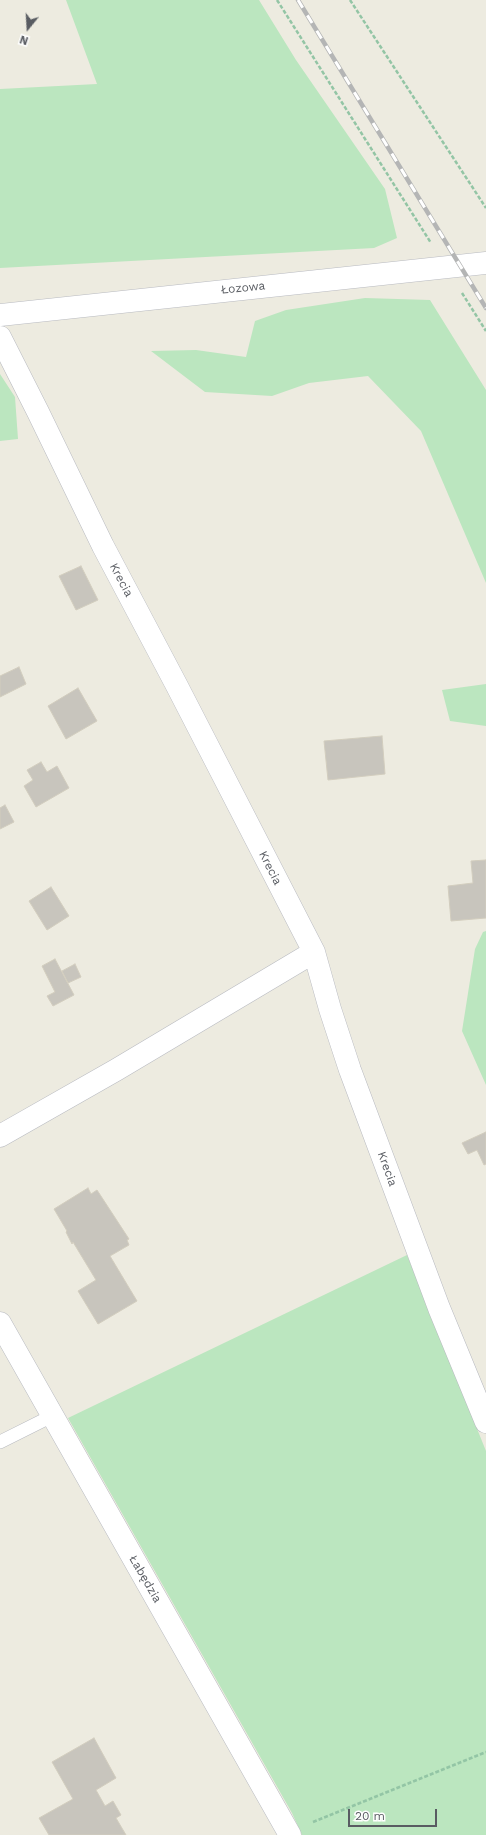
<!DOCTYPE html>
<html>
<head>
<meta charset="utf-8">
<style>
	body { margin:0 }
	#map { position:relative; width:486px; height:1835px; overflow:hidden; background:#edebe0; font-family:"Work Sans",sans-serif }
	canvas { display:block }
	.north { position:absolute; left:8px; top:8px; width:40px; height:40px; -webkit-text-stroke:3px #fff; paint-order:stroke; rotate:198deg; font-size:11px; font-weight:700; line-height:16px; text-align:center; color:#595c62 }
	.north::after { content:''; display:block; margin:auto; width:14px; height:18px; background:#595c62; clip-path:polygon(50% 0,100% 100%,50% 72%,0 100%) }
	.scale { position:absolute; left:348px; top:1809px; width:89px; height:18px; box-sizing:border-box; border:2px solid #595c62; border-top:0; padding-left:5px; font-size:12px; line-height:14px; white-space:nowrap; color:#595c62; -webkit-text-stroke:3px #fff; paint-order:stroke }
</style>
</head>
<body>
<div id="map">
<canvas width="486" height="1835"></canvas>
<div class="north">N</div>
<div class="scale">20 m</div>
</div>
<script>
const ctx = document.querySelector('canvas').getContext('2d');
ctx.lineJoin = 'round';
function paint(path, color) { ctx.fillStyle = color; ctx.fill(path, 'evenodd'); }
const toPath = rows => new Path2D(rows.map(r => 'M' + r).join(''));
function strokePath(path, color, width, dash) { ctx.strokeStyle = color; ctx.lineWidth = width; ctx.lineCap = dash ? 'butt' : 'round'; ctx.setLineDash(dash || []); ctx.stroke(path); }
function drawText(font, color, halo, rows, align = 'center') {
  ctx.font = font + ' "Work Sans",sans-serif'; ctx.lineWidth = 4; ctx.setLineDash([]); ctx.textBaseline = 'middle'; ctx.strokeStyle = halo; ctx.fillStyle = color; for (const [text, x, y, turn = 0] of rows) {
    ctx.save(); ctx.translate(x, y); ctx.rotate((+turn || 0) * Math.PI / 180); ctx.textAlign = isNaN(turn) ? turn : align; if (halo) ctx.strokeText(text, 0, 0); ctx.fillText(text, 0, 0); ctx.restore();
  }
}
paint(toPath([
	[66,0,259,0,296,60,385,189,397,238,374,248,0,268,0,89,97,84],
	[365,298,430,300,486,390,486,583,421,431,368,376,309,383,272,396,205,392,151,351,196,350,246,357,255,321,286,310],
	[0,374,15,397,18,439,0,441],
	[486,684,486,726,450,721,442,690],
	[486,931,486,1085,462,1031,475,949,483,932],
	[407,1255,486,1451,486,1835,302,1835,292,1813,68,1418]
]), '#bbe6bf');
const building = toPath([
	[81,566,98,600,76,610,59,576,81,566],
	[19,667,26,684,0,697,0,676,19,667],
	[78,688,97,721,66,739,48,706,78,688],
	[382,736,385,774,328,780,324,741,382,736],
	[41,762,47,772,57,766,69,788,36,807,24,786,33,780,27,770,41,762],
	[5,805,14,822,0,829,0,808,5,805],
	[486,860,486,918,451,921,448,886,473,883,471,861,486,860],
	[51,887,69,916,47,930,29,901,51,887],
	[55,959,74,995,53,1006,47,996,55,992,42,966,55,959],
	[75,964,81,977,68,983,62,971,75,964],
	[486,1132,486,1164,484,1165,477,1150,468,1154,462,1143,486,1132],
	[88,1188,91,1194,97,1190,129,1239,127,1240,129,1245,110,1256,137,1301,98,1324,78,1291,96,1280,73,1242,72,1244,66,1232,67,1231,54,1209,88,1188],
	[94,1738,116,1778,96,1790,105,1806,113,1801,121,1815,116,1818,126,1835,49,1835,39,1818,73,1799,52,1762,94,1738]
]);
paint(building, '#c8c5bd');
strokePath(building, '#d2cdbe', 1);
const service = toPath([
	[0,1442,52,1416]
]);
const minor = toPath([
	[0,315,486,263],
	[0,337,38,412,103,546,177,686,314,952,330,1009,350,1070,439,1308,486,1422],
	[0,1136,116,1070,314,952],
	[0,1323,290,1835]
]);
strokePath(service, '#b8bac0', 14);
strokePath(minor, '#b8bac0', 23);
strokePath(toPath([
	[277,0,431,243],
	[350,0,486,208],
	[462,293,486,331],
	[313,1822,486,1752]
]), '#93c5a5', 2.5, [4, 2]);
strokePath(service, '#fff', 13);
strokePath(minor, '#fff', 22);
const rail = toPath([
	[298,0,486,308]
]);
strokePath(rail, '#b4b5b5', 4.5);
strokePath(rail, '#fff', 3, [9]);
drawText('12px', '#595c62', '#fff', [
	["Łozowa",243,288,-6],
	["Krecia",121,580,62],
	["Krecia",270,868,63],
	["Krecia",387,1169,70],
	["Łabędzia",145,1579,60]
]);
</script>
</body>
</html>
